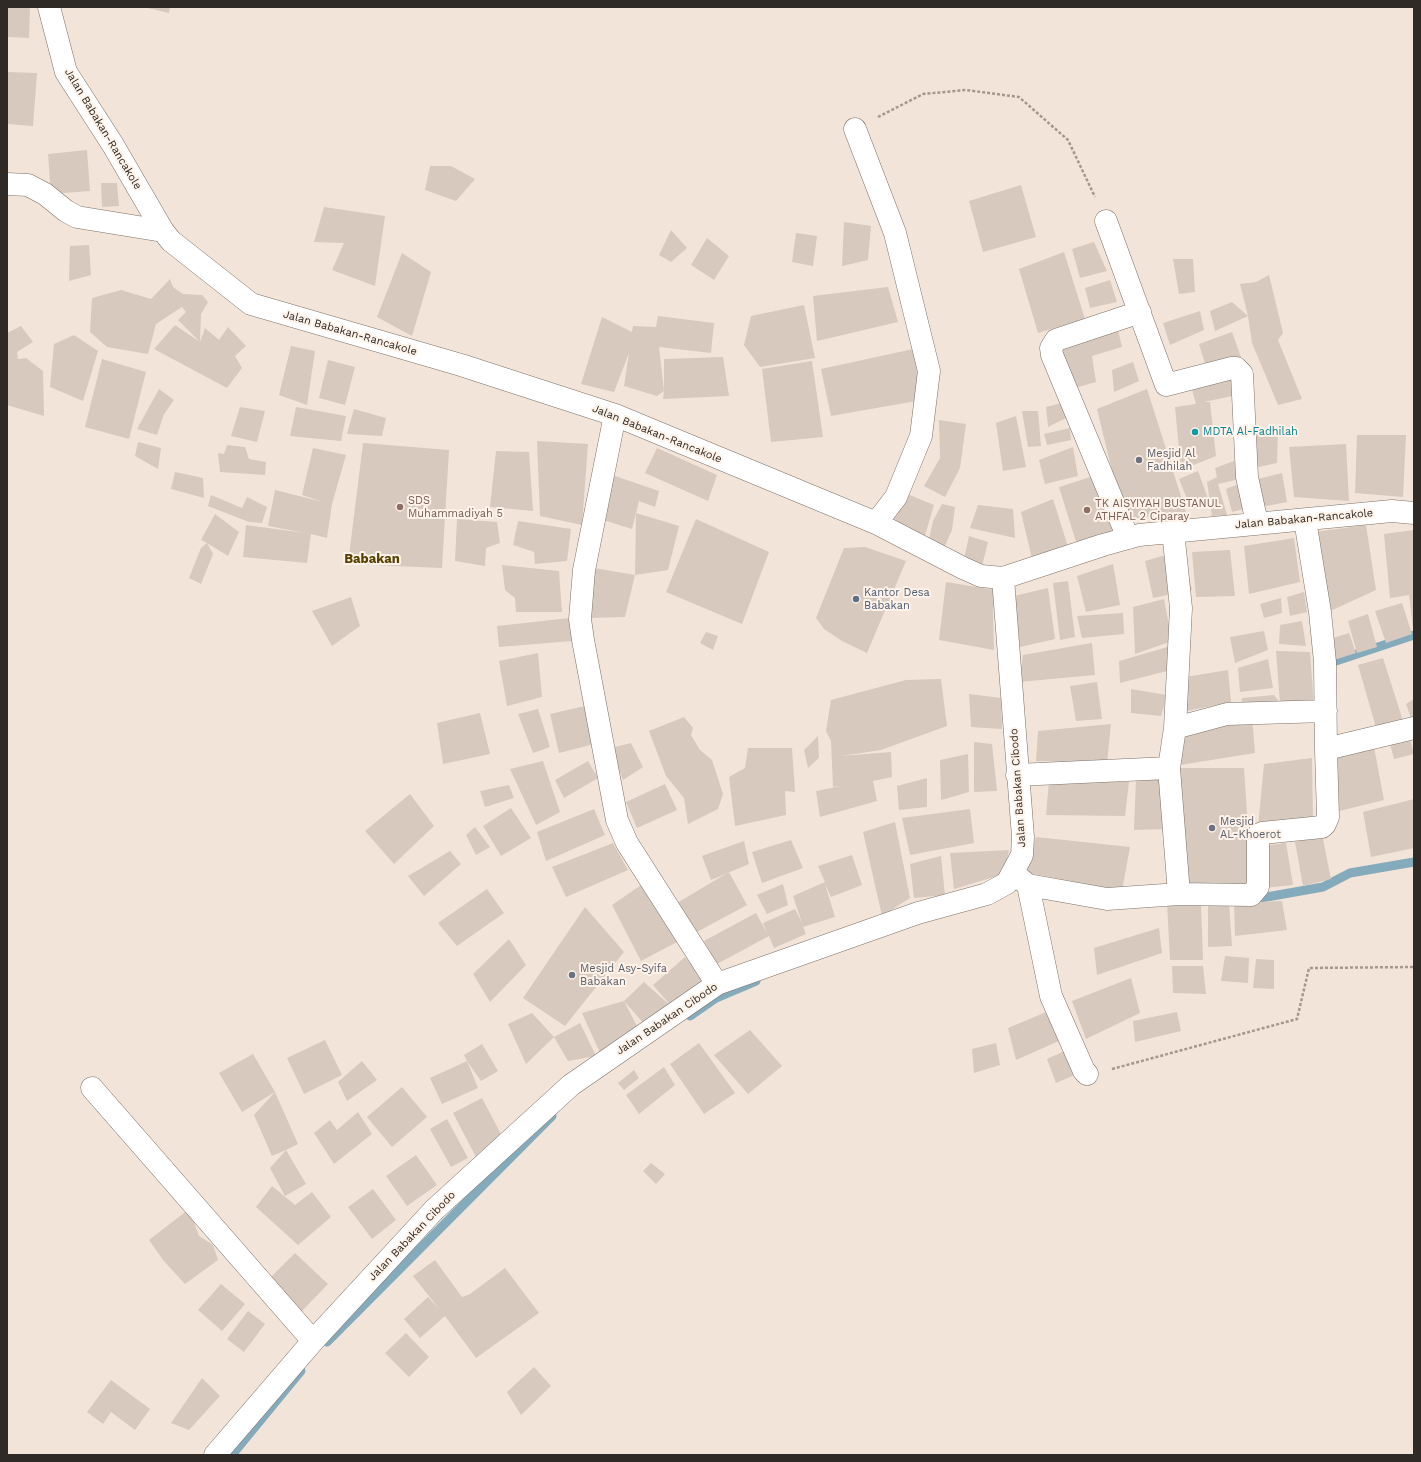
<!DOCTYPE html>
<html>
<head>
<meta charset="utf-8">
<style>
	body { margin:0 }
	#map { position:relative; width:1421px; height:1462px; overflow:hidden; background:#f3e4d9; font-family:"Work Sans",sans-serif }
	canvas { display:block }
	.frame { position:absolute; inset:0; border:8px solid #2f2a25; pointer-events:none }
</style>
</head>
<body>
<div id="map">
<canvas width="1421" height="1462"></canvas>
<div class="frame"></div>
</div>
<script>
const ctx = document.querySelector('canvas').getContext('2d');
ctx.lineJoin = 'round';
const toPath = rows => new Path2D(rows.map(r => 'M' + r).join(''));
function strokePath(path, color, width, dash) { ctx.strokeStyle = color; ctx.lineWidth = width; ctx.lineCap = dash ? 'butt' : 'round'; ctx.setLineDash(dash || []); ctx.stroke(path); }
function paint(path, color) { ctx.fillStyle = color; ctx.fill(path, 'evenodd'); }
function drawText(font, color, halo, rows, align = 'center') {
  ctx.font = font + ' "Work Sans",sans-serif'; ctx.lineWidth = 4; ctx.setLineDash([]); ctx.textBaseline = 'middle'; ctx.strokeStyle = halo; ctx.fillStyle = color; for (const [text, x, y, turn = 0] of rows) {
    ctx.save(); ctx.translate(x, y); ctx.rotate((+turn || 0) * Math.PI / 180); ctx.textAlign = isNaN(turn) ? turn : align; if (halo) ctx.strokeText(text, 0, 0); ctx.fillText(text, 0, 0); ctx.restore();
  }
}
strokePath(toPath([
	[1327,667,1327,664,1414,635],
	[1252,898,1261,898,1323,887,1350,873,1414,862],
	[690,1016,716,998,756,981],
	[327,1342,552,1116],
	[232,1455,301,1371]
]), '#84abbb', 9);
paint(toPath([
	[7,7,30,7,29,38,7,37],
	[143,7,170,7,169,13],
	[7,72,37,73,33,126,7,124],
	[87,150,90,191,51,194,48,154],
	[430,166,451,166,475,179,456,201,425,190],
	[101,183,117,183,119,206,102,207],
	[1021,185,1036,237,983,252,969,201],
	[324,207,385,216,375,286,332,270,344,243,314,242],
	[844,222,871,226,868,260,842,266],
	[671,230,687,248,671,262,659,255],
	[796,233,817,236,813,266,792,262],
	[707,238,729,256,714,280,691,265],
	[1094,242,1107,271,1080,278,1072,249],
	[89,245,91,275,69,281,70,246],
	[1064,252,1085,319,1038,333,1019,269],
	[402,253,431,272,412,336,377,317],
	[1173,259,1193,259,1195,292,1179,294],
	[1269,275,1283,333,1278,340,1302,399,1278,405,1252,343,1248,316,1215,331,1210,311,1232,302,1248,316,1240,284,1256,282],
	[170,279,173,287,183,294,202,295,208,302,201,314,200,342,205,328,219,340,228,327,246,346,235,356,242,368,227,388,154,349,175,325,200,342,178,320,186,312,182,307,156,324,148,354,107,347,90,332,92,298,121,290,151,299],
	[1110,280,1117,302,1090,308,1085,288],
	[888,287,898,322,817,341,813,296],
	[804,305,815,358,760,367,744,345,751,316],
	[1200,311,1204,330,1170,345,1163,323],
	[658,316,714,323,711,353,659,347,664,391,664,359,723,357,729,396,663,399,664,391,657,396,624,386,629,353,614,392,581,384,602,317,632,332,633,326,656,327],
	[21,326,33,342,17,352,18,359,26,358,43,371,44,416,7,405,7,333],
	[1118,330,1122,347,1092,356,1096,382,1071,389,1056,351],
	[1232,332,1242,360,1208,373,1199,344],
	[74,335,98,351,83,401,50,387,54,344],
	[291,346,315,351,307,405,279,395],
	[913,349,922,400,831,416,821,369],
	[102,359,146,372,129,439,85,427],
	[328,360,355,367,345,405,319,398],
	[812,361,823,437,771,442,762,369],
	[1133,362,1139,381,1114,392,1112,370],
	[1230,373,1237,395,1204,402,1210,402,1216,456,1181,470,1175,407,1196,404,1191,386],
	[159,389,174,400,164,414,157,435,137,429],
	[1147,389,1186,512,1124,520,1097,409],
	[1062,403,1066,418,1048,427,1046,407],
	[240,407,265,411,257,442,231,436],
	[296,407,346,416,341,441,290,436],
	[354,409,386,418,382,436,347,434],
	[1022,411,1038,411,1041,446,1028,447],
	[1016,416,1026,467,1003,471,996,423],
	[939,420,966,424,960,468,945,497,924,486,940,458],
	[1070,428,1071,440,1047,445,1044,434],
	[1278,430,1277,463,1250,469,1252,433],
	[1357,435,1406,435,1403,497,1355,493],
	[537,441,588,444,582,525,540,516],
	[138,442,161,448,158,469,135,456],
	[363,443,449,450,442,568,348,564],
	[1346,444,1349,501,1294,497,1289,447],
	[227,445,245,447,249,459,266,462,265,475,220,472,218,453,224,454],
	[1073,447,1078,476,1045,484,1039,460],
	[313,448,346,455,332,504,327,538,311,534,307,563,243,557,246,525,305,533,268,526,275,490,323,502,302,495],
	[657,448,717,475,708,501,645,473],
	[496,451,529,452,533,511,490,507],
	[1234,461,1240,479,1218,484,1227,515,1212,516,1207,482,1217,477,1215,468],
	[1198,471,1210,504,1191,509,1179,479],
	[175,472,203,478,204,498,171,489],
	[1282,473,1287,502,1256,508,1250,481],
	[612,475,659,491,655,507,639,501,636,513,679,526,668,570,635,575,636,513,632,529,600,519],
	[1097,475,1116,533,1077,545,1059,487],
	[1244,482,1251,507,1232,512,1226,489],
	[905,493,934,505,924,539,894,519],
	[211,495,242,508,247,497,267,507,262,523,249,522,208,506],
	[1053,499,1069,550,1033,563,1021,512],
	[942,504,955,507,952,530,944,548,929,539,933,521],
	[978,505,1013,509,1015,538,970,528],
	[215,514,239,532,228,556,207,543,213,554,201,584,189,578,201,548,207,543,201,540],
	[457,519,497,522,500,543,486,548,485,566,455,561],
	[696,519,769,552,742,624,666,592],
	[518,521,571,529,567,561,535,564,534,552,513,545],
	[1366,525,1376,590,1326,613,1315,532],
	[1414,530,1414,628,1413,628,1409,595,1390,598,1384,534],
	[969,536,988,542,982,566,964,559],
	[1294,538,1300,582,1249,594,1244,546],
	[865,547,906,561,867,653,842,641,824,629,816,618,844,548],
	[1183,550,1192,590,1153,598,1145,561],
	[1230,550,1235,596,1196,597,1192,552],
	[1113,564,1120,605,1086,612,1077,576],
	[502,565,559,571,562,612,516,612,515,598,505,590],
	[594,568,635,575,625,617,588,618],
	[1068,581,1075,637,1060,640,1053,583],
	[946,582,995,590,993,614,994,650,939,640],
	[1048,588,1055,639,1020,647,1014,596],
	[1304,592,1307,612,1290,616,1287,597],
	[351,597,360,626,332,646,312,611],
	[1281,598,1282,613,1264,618,1260,604],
	[1164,599,1172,641,1135,654,1133,607],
	[1402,603,1412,634,1386,643,1375,611],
	[1123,613,1124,634,1082,638,1077,616],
	[1368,614,1377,647,1357,653,1348,621],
	[570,618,572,641,499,647,497,626],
	[1302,621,1306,646,1279,644,1280,625],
	[1264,631,1268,650,1235,663,1230,637],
	[706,632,718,636,713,650,700,643],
	[1349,633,1356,653,1328,662,1326,640],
	[1092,643,1095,675,1019,682,1023,655],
	[1171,646,1167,671,1120,683,1119,661],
	[1276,651,1310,652,1314,706,1280,703],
	[538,653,542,697,507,706,499,661],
	[1383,658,1404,724,1377,731,1358,665],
	[1268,659,1273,688,1240,692,1238,668],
	[1228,670,1231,702,1187,711,1185,677],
	[941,679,947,726,881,750,841,756,891,752,892,777,873,781,877,801,820,817,816,791,841,786,833,787,831,741,826,731,831,700,906,680],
	[1097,682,1102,719,1076,721,1070,686],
	[1131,689,1167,695,1161,716,1131,713],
	[969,694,1001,698,1002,729,971,727],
	[1274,695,1280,703,1241,706,1242,698],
	[1414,699,1414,727,1406,704],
	[585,706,594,744,559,753,550,714],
	[538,709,550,747,533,753,518,714],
	[480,713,490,754,443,764,437,723],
	[1252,716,1255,753,1180,765,1182,727],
	[684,717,693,728,691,735,700,750,712,760,723,794,718,809,688,824,684,798,666,776,649,731],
	[1111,724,1107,763,1036,761,1038,731],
	[1409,735,1414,754,1394,759,1389,740],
	[818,736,819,758,808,768,804,750],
	[974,742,992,744,997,791,974,792],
	[631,743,643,767,623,780,611,748],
	[1374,747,1384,800,1331,813,1336,757],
	[748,748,792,748,795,792,785,791,786,815,735,826,729,777,745,768],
	[968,754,969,792,941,800,940,760],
	[1312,758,1313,821,1258,827,1264,764],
	[543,761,560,812,536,825,510,769],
	[588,761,598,778,564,798,555,780],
	[1180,768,1244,768,1252,887,1182,887],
	[1136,777,1163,780,1166,829,1134,830],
	[927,778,927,807,899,810,897,786],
	[1049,781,1129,782,1125,816,1046,815],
	[665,784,677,810,637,828,626,802],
	[509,785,514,798,485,807,480,791],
	[410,794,434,826,394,864,365,831],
	[1414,799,1414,848,1371,857,1363,812],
	[511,808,531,838,501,856,483,826],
	[594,809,605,835,546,861,537,832],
	[970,809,974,843,910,855,902,818],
	[895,822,910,898,882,916,863,832],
	[475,827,490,847,476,855,466,835],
	[1322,834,1331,879,1303,886,1295,842],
	[1036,837,1130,847,1122,891,1025,872],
	[791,840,803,868,762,883,752,852],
	[744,841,749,864,711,880,702,856],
	[613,843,628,870,566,897,552,867],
	[1286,843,1293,885,1263,888,1263,846],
	[1009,850,1004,874,954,889,950,853],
	[450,851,461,864,424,896,408,876],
	[852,855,862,885,831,897,825,884,835,917,803,927,806,934,774,948,769,936,717,964,704,941,756,913,767,933,763,923,795,909,802,923,793,896,825,882,818,866],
	[941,856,945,895,914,898,910,864],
	[729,872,747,905,695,933,677,903],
	[644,883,679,941,641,961,612,905],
	[783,884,788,905,767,914,757,895],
	[487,889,504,913,457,946,438,923],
	[1282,901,1287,930,1235,936,1234,903],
	[1229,902,1232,946,1208,947,1208,903],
	[1167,903,1201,905,1203,960,1170,960],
	[585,907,624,952,565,1026,523,998],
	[1159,928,1162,953,1097,975,1094,948],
	[509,939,526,965,490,1002,473,974],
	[1225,956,1249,958,1248,983,1221,981],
	[685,957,705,981,672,1007,653,985],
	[1256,959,1274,960,1274,989,1253,988],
	[1172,966,1203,966,1206,994,1173,993],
	[1131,978,1140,1013,1086,1039,1072,1001],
	[644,982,672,1007,646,1026,624,1001],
	[624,1001,637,1026,601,1055,582,1013],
	[1051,1010,1059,1041,1016,1060,1008,1028],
	[1177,1012,1181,1031,1135,1042,1133,1021],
	[532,1013,554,1037,526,1064,508,1024],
	[580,1023,596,1056,568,1061,554,1037],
	[750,1030,782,1066,748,1094,714,1055],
	[325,1040,342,1075,304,1094,287,1058],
	[699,1043,735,1093,704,1114,670,1064],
	[996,1043,1000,1065,974,1073,972,1049],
	[482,1044,498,1071,481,1081,467,1061,464,1055],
	[1069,1049,1077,1074,1056,1083,1047,1059],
	[253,1054,275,1092,298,1144,286,1150,306,1184,285,1196,270,1168,286,1150,272,1156,254,1115,275,1092,242,1112,219,1073],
	[362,1061,377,1080,347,1101,338,1082],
	[467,1061,478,1088,442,1104,430,1078],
	[664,1067,675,1085,639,1114,626,1095],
	[634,1070,639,1078,624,1090,618,1083],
	[402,1087,427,1117,392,1147,367,1117],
	[482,1098,502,1136,477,1159,453,1113],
	[358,1112,372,1134,334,1164,314,1133,330,1120,337,1130],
	[447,1119,468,1158,451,1167,430,1129],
	[416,1155,437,1185,407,1206,386,1176],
	[651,1163,665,1174,656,1184,643,1171],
	[272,1186,295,1205,312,1192,331,1217,298,1245,256,1207],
	[373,1189,396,1220,372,1239,348,1207],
	[189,1209,199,1236,213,1245,218,1260,185,1284,163,1260,149,1240],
	[295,1253,328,1284,301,1312,269,1279],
	[435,1260,462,1297,470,1294,505,1268,539,1313,476,1358,445,1316,420,1338,404,1319,428,1297,440,1310,413,1276],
	[221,1284,245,1304,222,1331,198,1310],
	[248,1311,265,1324,244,1352,227,1339],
	[406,1333,429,1357,409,1377,385,1353],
	[534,1367,551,1386,521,1415,507,1392],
	[202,1378,220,1396,189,1430,171,1423],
	[111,1380,150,1409,135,1430,111,1412,103,1424,87,1412]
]), '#d7c9be');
const street = toPath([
	[49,7,66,72,113,145,163,231,171,241,251,304,461,365,615,415,876,523,963,568,981,576,1003,578,1103,545,1139,535,1392,511,1414,513],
	[855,129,895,233,929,371,921,436,896,497,876,523],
	[7,184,28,185,45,194,66,211,77,217,163,231],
	[1106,221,1166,385,1232,368,1236,368,1242,374,1247,477,1257,523],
	[615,415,584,570,580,619,583,640,617,820,627,843,717,984],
	[1305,520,1320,612,1325,662,1326,749,1414,728],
	[1173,531,1181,608,1175,728],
	[1128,538,1052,355,1051,348,1056,340,1140,312],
	[1326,711,1227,714,1175,728,1169,768,1179,894,1251,895,1258,887,1258,835,1262,833,1322,827,1325,824,1328,817,1326,749],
	[1017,775,1169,768],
	[1018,877,1028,885,1107,899,1179,894],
	[1028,885,1051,996,1084,1071,1087,1074],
	[92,1088,313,1341],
	[215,1455,313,1341,434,1210,571,1085,717,984,918,913,987,894,1007,883,1022,855,1023,837,1003,578]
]);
strokePath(street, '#7d7167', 23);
strokePath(toPath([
	[878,117,923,94,966,90,1019,97,1068,140,1095,197],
	[1112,1069,1297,1019,1309,968,1414,967]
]), '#a3988f', 2.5, [3, 2]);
strokePath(street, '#fff', 22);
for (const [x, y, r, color] of [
	[1195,432,4,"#0f9aa8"],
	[1139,460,4,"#6b7280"],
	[400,507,4,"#8d6e63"],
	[1087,510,4,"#8d6e63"],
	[856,599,4,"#5c6f8a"],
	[1212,828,4,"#6b7280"],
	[572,975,4,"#6b7280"]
]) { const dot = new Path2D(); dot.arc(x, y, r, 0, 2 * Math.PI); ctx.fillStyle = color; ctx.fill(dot); strokePath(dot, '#fef2e9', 1.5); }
drawText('11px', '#2f2a25', '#fef2e9', [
	["Jalan Babakan-Rancakole",103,129,59],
	["Jalan Babakan-Rancakole",350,333,16],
	["Jalan Babakan-Rancakole",657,434,22],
	["Jalan Babakan-Rancakole",1304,519,-5],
	["Jalan Babakan Cibodo",1018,788,-94],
	["Jalan Babakan Cibodo",667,1019,-34],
	["Jalan Babakan Cibodo",412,1236,-46]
]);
drawText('11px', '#0d838f', '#fef2e9', [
	["MDTA Al-Fadhilah",1203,432]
], 'left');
drawText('11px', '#5b616d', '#fef2e9', [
	["Mesjid Al",1147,454],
	["Fadhilah",1147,467],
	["Mesjid",1220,822],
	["AL-Khoerot",1220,835],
	["Mesjid Asy-Syifa",580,969],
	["Babakan",580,982]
], 'left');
drawText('11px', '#785e54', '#fef2e9', [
	["SDS",408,501],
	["Muhammadiyah 5",408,514],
	["TK AISYIYAH BUSTANUL",1095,504],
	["ATHFAL 2 Ciparay",1095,517]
], 'left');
drawText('11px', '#4e5e75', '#fef2e9', [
	["Kantor Desa",864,593],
	["Babakan",864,606]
], 'left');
drawText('bold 13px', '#564100', '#fef2e9', [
	["Babakan",372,559]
]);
</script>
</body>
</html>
